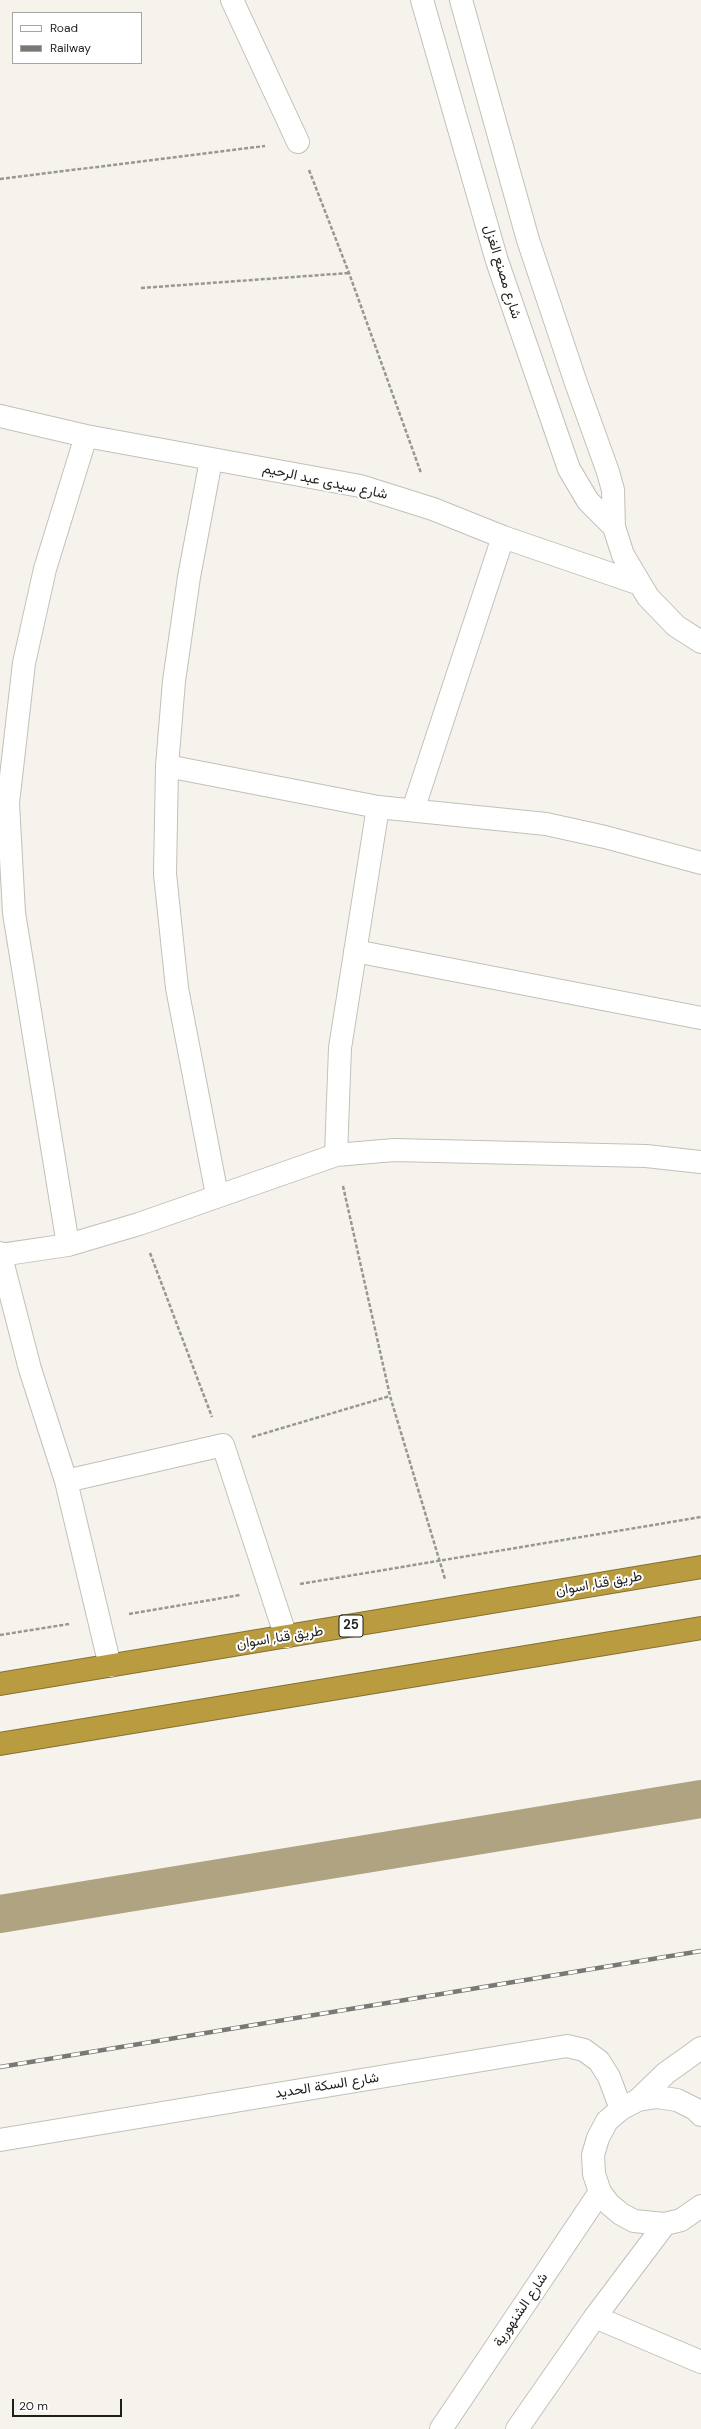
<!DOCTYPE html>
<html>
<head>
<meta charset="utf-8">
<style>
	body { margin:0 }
	#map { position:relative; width:701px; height:2429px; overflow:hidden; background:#f6f3ed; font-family:"DM Sans",sans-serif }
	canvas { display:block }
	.legend { position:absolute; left:12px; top:12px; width:130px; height:52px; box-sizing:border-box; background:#fff; border:1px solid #a5a5a4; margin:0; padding:5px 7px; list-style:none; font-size:12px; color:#1e1e1b }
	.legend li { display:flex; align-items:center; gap:8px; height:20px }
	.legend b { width:20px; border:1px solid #a5a5a4 }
	.scale { position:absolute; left:12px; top:2399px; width:110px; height:18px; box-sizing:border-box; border:2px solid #1e1e1b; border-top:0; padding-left:5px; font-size:12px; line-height:14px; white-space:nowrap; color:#1e1e1b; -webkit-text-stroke:3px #fff; paint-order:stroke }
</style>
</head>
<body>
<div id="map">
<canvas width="701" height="2429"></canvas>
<ul class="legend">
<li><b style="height:5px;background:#fff"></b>Road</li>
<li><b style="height:5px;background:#797873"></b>Railway</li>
</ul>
<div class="scale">20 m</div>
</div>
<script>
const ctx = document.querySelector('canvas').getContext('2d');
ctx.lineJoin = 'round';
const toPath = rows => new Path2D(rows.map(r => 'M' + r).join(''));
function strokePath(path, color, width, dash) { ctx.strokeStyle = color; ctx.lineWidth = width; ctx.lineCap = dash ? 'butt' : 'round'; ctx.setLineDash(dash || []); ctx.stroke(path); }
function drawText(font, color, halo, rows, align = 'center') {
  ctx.font = font + ' "DM Sans",Vazirmatn,sans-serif'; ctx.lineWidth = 4; ctx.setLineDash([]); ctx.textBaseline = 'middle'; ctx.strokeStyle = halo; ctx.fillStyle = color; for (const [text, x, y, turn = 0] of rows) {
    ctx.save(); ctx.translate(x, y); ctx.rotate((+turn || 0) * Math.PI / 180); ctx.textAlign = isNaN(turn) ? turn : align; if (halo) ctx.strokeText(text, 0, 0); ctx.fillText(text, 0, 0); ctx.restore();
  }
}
strokePath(toPath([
	[0,1914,701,1799]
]), '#afa382', 38);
const minor = toPath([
	[232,0,298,142],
	[422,0,497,261,569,469,588,501,614,527],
	[461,0,528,240,576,383,608,472,613,490,614,527,623,555,648,597,676,626,701,642],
	[0,416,86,436,360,486,433,509,503,537,640,584],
	[211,460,189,577,174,681,167,766,165,874,177,988,217,1195],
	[167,766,378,807,546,824,605,837,701,863],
	[413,810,503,537],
	[355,951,701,1018],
	[336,1155,340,1048,378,807],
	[68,1245,14,913,8,803,24,663,45,569,86,436],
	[0,1253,30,1369,66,1481,110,1666],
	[0,1255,68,1245,139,1224,336,1155,394,1150,646,1156,701,1162],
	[66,1481,223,1445,286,1637],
	[638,2100,666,2073,701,2048],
	[701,2115,695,2109,677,2100,657,2097,638,2100,621,2109,607,2121,598,2138,593,2155,594,2174,600,2192,609,2204,621,2214,634,2221,665,2224,681,2220,701,2206],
	[0,2140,567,2046,584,2050,599,2061,609,2077,621,2109],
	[595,2317,701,2362],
	[441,2429,600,2192],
	[517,2429,595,2317,665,2224]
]);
const highway = toPath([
	[0,1684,701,1567],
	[0,1744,701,1628]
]);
strokePath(minor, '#c2c0ba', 24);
strokePath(highway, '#837033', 24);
strokePath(toPath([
	[309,170,349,273,421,473],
	[0,179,265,146],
	[141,288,349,273],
	[343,1186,390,1396,445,1579],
	[150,1253,212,1417],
	[252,1437,390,1396],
	[300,1584,701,1517],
	[129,1614,240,1595],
	[0,1635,69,1624]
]), '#999793', 2.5, [4, 2]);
strokePath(minor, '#fff', 22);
strokePath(highway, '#ba9c40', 22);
const rail = toPath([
	[0,2067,701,1951]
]);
strokePath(rail, '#797873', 4.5);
strokePath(rail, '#fff', 3, [9]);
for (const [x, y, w] of [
	[351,1626,24]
]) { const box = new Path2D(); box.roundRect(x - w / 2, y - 11, w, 22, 3); ctx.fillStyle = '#fff'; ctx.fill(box); strokePath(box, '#1e1e1b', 1); }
drawText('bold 13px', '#1e1e1b', null, [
	["25",351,1626]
]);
drawText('14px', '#1e1e1b', '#fff', [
	["شارع مصنع الغزل",502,272,73],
	["شارع سيدى عبد الرحيم",325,482,12],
	["طريق قنا, اسوان",599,1584,-10],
	["طريق قنا, اسوان",280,1638,-9],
	["شارع السكة الحديد",327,2086,-9],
	["شارع الشنهورية",521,2310,-56]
]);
</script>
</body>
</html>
